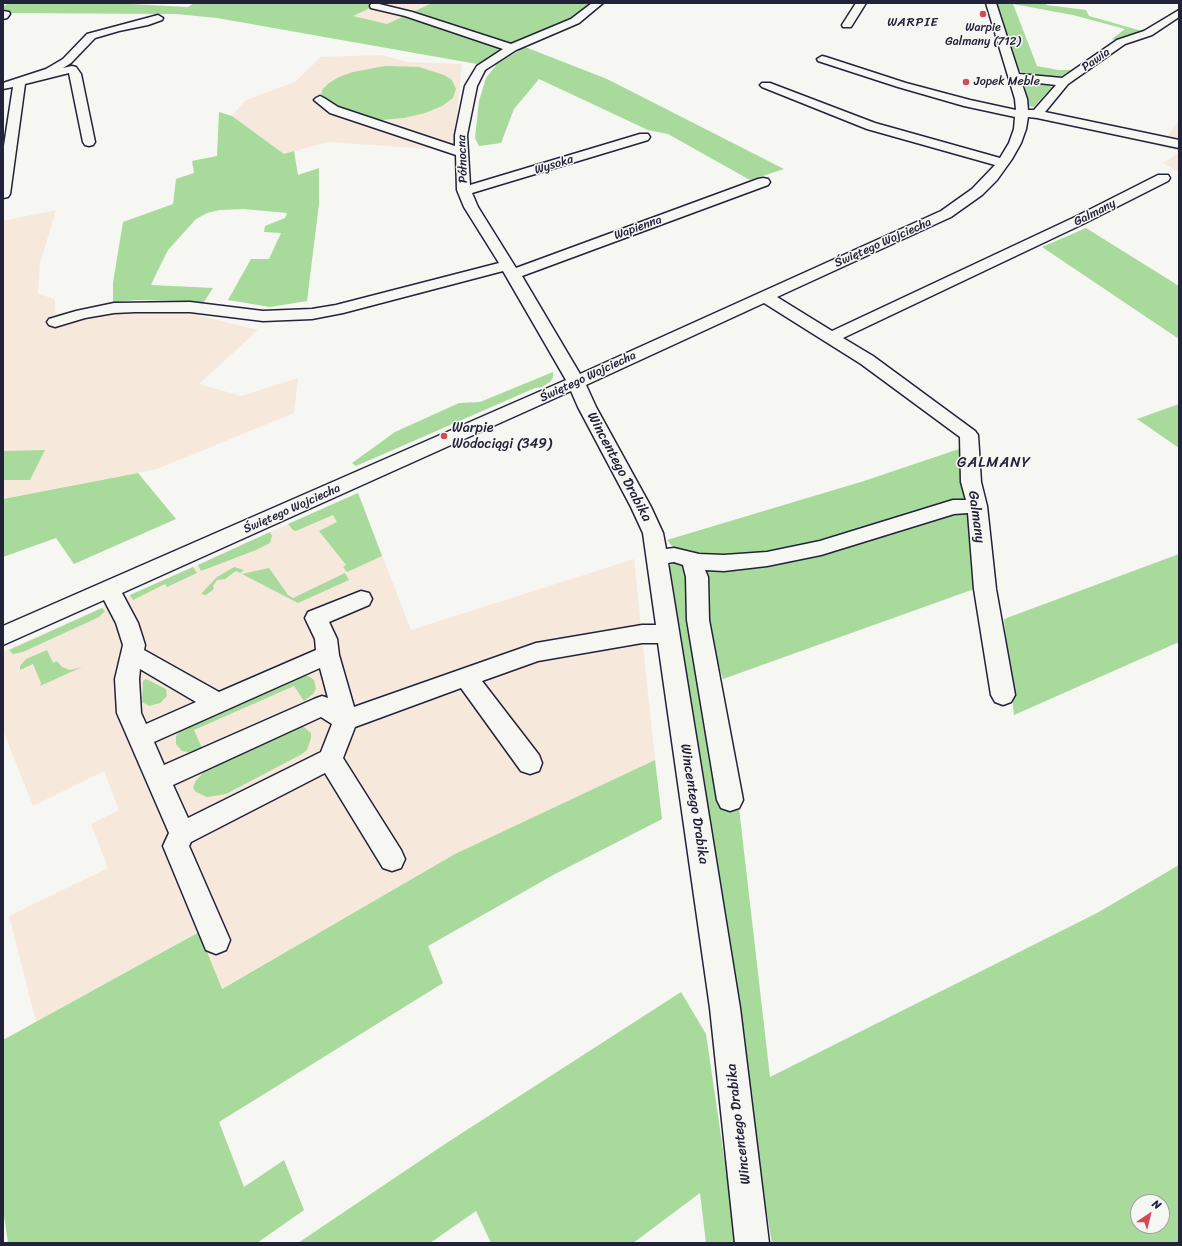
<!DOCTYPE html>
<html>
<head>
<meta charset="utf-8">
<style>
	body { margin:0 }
	#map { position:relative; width:1182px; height:1246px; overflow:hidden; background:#f6f6f2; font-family:Sriracha,sans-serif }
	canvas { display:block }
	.frame { position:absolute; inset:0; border:4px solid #22223b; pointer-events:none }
	.north { position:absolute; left:1130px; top:1194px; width:40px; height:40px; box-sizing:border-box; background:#f6f6f2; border:1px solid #a1a1a9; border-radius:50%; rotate:35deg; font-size:11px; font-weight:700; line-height:16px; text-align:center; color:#22223b }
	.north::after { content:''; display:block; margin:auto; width:14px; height:18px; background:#d1495b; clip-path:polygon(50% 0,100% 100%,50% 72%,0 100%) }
</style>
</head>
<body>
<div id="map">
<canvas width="1182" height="1246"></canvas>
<div class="frame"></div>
<div class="north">N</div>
</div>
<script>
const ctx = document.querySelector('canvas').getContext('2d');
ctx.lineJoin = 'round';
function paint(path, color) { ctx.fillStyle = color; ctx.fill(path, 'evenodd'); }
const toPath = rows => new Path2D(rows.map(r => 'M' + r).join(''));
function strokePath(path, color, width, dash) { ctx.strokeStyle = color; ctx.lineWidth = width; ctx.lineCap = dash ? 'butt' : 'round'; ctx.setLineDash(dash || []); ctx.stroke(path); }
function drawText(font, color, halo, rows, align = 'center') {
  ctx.font = font + ' Sriracha,sans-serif'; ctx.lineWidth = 3; ctx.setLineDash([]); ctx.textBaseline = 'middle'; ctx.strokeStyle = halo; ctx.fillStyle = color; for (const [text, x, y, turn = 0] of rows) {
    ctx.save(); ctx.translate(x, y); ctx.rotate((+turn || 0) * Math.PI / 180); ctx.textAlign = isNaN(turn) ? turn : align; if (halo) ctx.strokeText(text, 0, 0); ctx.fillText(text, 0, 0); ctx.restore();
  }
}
paint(toPath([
	[381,3,432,3,387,24,352,16],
	[382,55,407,62,462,64,454,145,446,150,328,142,284,154,232,116,246,100,295,82,321,57],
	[1179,120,1179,151,1160,147,1166,138],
	[1179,152,1179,172,1163,163],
	[56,210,40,263,38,294,55,299,55,314,113,302,109,312,189,313,258,330,199,384,241,396,298,378,294,413,157,469,3,499,3,221],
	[358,493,411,630,634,559,655,760,455,854,221,989,198,932,36,1022,9,916,108,868,91,824,119,810,104,771,33,806,3,730,3,652]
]), '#f6e9db');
paint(toPath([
	[8,3,111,3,188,7,194,3,381,3,353,16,387,24,432,3,594,3,570,22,504,50,477,64,217,18,176,14,5,13,3,15,3,7],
	[997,3,1044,3,1047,5,1086,10,1089,16,1142,31,1118,41,1112,39,1125,29,1073,15,1013,4,1037,66,1058,70,1071,70,1058,78,1028,76,1019,70],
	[525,47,607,79,784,169,750,180,668,134,648,130,539,79,514,109,501,143,479,146,475,138,479,101,486,78,497,64],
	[385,66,419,67,444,75,452,80,456,89,453,98,442,106,425,113,404,118,380,120,358,119,321,99,322,90,329,83,339,77,353,72],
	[1027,82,1043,83,1052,87,1034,107,1029,106,1024,84],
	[219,112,232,116,284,154,294,151,298,175,319,168,319,204,307,301,270,307,228,300,251,259,269,259,281,233,264,232,265,226,285,218,287,213,244,209,220,210,207,213,196,219,168,250,157,272,151,285,213,288,202,305,181,301,137,300,113,302,113,283,123,222,173,204,176,179,194,173,192,161,217,156],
	[1086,228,1179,286,1179,339,1042,247],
	[553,372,553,377,551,381,542,387,535,388,356,466,352,463,395,432,459,403,480,402],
	[1179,404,1179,448,1137,419],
	[959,449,965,458,967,503,819,545,722,559,685,554,672,546,667,540,864,481],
	[45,450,30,480,3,480,3,451],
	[138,473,176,519,74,564,56,538,3,557,3,499],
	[358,493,382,556,347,572,343,567,346,565,319,531,337,522,333,515,296,531,293,530,288,524],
	[956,512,964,513,969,518,977,588,723,679,704,620,702,570],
	[270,532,272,536,270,543,256,550,201,571,198,565],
	[1179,554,1179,642,1014,715,1004,619],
	[675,562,688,567,712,740,724,809,739,808,770,1077,1097,913,1179,865,1179,1243,772,1243,764,1196,734,978,670,587,669,566],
	[1138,1202,1162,1202,1162,1226,1138,1226],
	[193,567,197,573,167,587,165,584,133,600,130,595],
	[234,567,244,570,240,573,236,571,225,579,217,580,213,586,214,589,206,595,201,594,217,577],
	[269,568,288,595,293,598,345,573,349,580,298,603,242,574],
	[102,608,105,611,99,617,23,652,13,654,9,650],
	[47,650,53,663,57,661,62,667,70,670,82,667,40,686,41,683,33,664,20,670,20,666,26,659],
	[305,675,310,677,314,680,316,689,313,694,304,701,294,686,194,730,202,748,189,752,182,751,176,744,176,736,181,730],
	[146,679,166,689,167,696,160,703,149,706,142,702,143,681],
	[299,726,304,727,311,733,311,738,307,750,302,754,226,794,207,797,196,792,193,788,195,782,206,769],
	[655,760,662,819,555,874,428,946,443,983,219,1122,244,1187,284,1160,304,1210,257,1243,8,1243,3,1209,3,1040,199,932,222,989,455,854],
	[681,992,706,1034,732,1211,735,1243,706,1243,700,1193,633,1243,491,1243,476,1211,430,1243,298,1243,445,1144]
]), '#a7da9b');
const minor = toPath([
	[375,3,412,12,511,44,571,19,592,3,603,3,579,23,516,50,485,70,477,86,467,135,470,185,640,134,648,134,650,137,648,140,472,193,478,207,516,268,758,179,763,178,768,179,770,182,768,185,522,276,580,374,941,211,972,189,995,165,867,129,762,87,760,85,762,83,770,83,875,123,1000,158,1009,143,1014,129,1015,117,964,106,898,87,818,61,817,59,822,56,826,57,906,83,970,100,1016,110,1015,99,986,3,996,3,1019,74,1062,78,1117,40,1144,31,1179,10,1179,17,1152,35,1125,44,1068,84,1045,112,1179,140,1179,148,1037,118,1028,117,1026,129,1021,143,1012,159,997,180,982,195,951,217,777,297,832,331,1075,217,1158,175,1168,175,1170,178,1168,181,1085,223,843,338,873,356,975,431,978,435,981,482,987,506,996,589,1015,695,1011,702,1003,705,995,702,991,695,974,589,968,513,954,514,821,555,767,566,724,571,705,570,708,577,709,620,743,800,739,808,730,811,721,808,717,800,687,620,686,577,683,565,674,562,668,563,740,1008,769,1243,735,1243,710,1008,658,643,642,643,538,661,482,681,539,755,542,763,539,771,530,774,521,771,461,688,355,727,343,758,401,850,405,859,401,868,392,871,383,868,325,773,191,842,189,846,230,940,226,950,216,954,206,950,163,846,169,833,117,713,115,679,123,645,116,623,104,600,3,645,3,626,566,380,503,271,343,313,312,319,263,321,190,312,135,312,114,313,85,318,55,327,49,325,47,322,49,319,76,311,114,303,190,302,263,311,312,309,336,305,499,263,464,207,457,190,456,155,330,113,314,100,316,98,320,96,324,98,338,107,455,146,455,135,465,86,477,66,503,49,405,16,371,8,370,6,371,4,375,3],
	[1021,81,1056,85,1034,110,1028,110,1027,99,1021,81],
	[764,303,861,364,960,437,961,482,966,500,953,500,820,541,767,552,724,555,699,554,674,548,666,549,663,533,651,507,596,407,586,385,764,303],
	[571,391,578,407,631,507,643,533,656,625,642,625,536,643,354,707,339,655,337,639,329,622,369,605,372,599,369,593,361,591,308,612,305,618,315,639,316,650,219,692,144,650,145,645,138,623,122,593,571,391],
	[320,668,328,698,322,696,314,699,164,765,154,742,320,668],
	[140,669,196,702,146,724,141,713,139,679,140,669],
	[321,717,332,724,321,752,188,818,173,785,321,717],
	[856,3,866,3,851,27,843,27,842,25,856,3],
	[3,11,9,12,10,14,7,18,3,19,3,11],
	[158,15,163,18,162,20,148,25,119,31,95,38,71,63,63,68,72,66,76,67,81,74,95,142,93,145,89,146,85,145,83,142,69,73,25,84,10,194,8,197,3,198,3,152,13,87,3,89,3,83,46,69,63,59,87,34,158,15]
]);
strokePath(minor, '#22223b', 3);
paint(minor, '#f6f6f2');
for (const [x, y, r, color] of [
	[983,14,4,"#d1495b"],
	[966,82,4,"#d1495b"],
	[444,436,4,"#d1495b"]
]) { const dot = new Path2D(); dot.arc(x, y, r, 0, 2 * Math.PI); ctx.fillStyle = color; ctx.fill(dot); strokePath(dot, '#f6f6f2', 1.5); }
drawText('12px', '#22223b', '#f6f6f2', [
	["Warpie",983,28],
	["Galmany (712)",983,42],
	["Jopek Meble",974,82,"left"]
]);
drawText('12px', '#22223b', '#f6f6f2', [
	["Pawia",1096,60,-35],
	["Północna",463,159,-92],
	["Wysoka",554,165,-17],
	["Galmany",1095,213,-27],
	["Wapienna",638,228,-20],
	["Świętego Wojciecha",883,243,-24],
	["Świętego Wojciecha",588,377,-25],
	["Świętego Wojciecha",292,509,-24]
]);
ctx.letterSpacing = '1px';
drawText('13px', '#22223b', '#f6f6f2', [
	["WARPIE",913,23]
]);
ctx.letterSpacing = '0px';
drawText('14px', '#22223b', '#f6f6f2', [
	["Warpie",452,428],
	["Wodociągi (349)",452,444]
], 'left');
drawText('14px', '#22223b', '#f6f6f2', [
	["Wincentego Drabika",619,467,62],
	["Galmany",976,517,82],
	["Wincentego Drabika",694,804,81],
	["Wincentego Drabika",739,1124,-97]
]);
ctx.letterSpacing = '1px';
drawText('15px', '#22223b', '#f6f6f2', [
	["GALMANY",994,463]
]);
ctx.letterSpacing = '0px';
</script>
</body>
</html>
